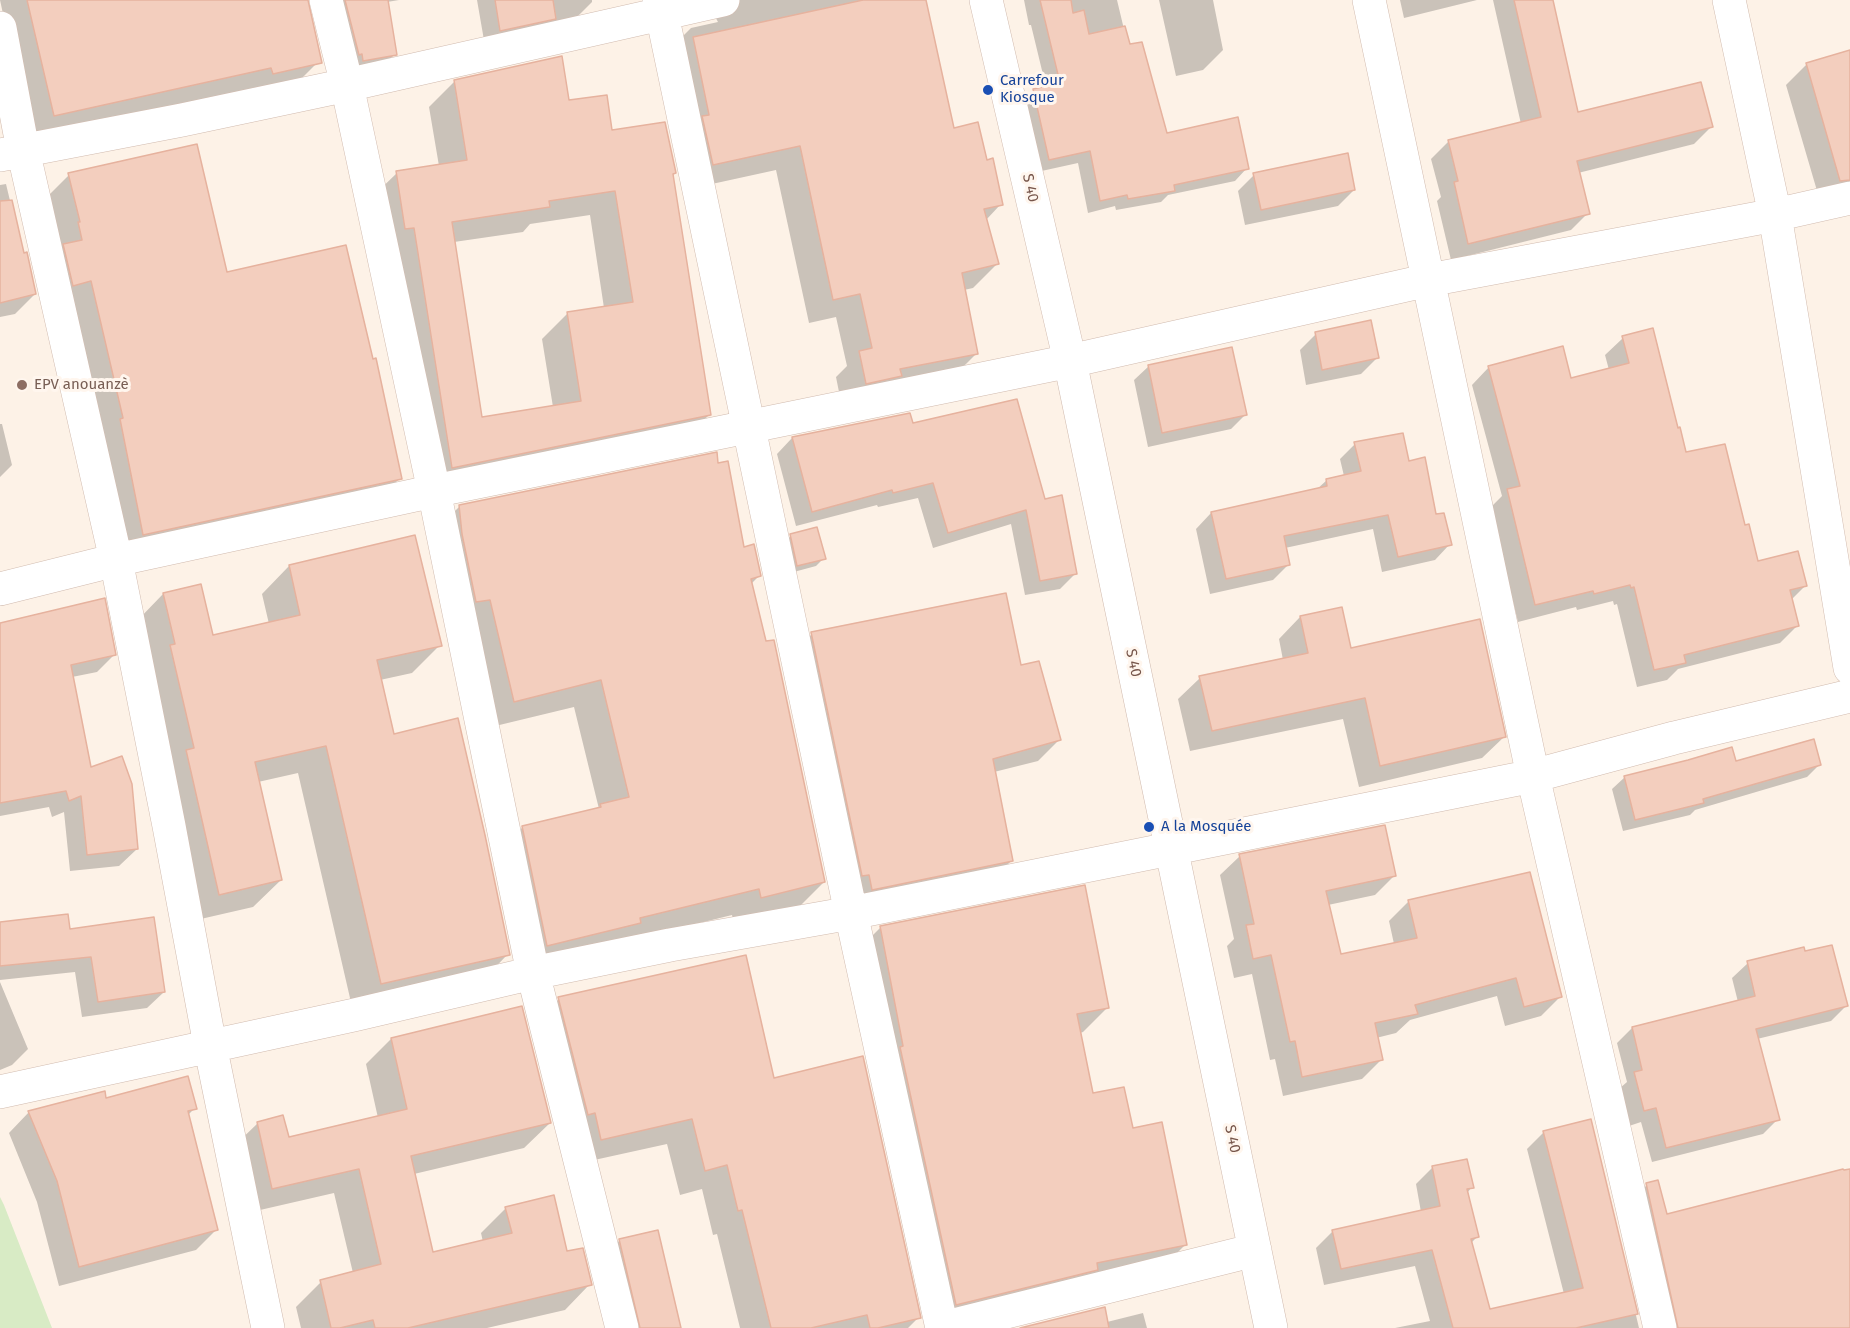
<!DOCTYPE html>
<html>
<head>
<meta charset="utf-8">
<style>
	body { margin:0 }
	canvas { display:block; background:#fdf2e7 }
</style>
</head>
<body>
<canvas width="1850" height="1328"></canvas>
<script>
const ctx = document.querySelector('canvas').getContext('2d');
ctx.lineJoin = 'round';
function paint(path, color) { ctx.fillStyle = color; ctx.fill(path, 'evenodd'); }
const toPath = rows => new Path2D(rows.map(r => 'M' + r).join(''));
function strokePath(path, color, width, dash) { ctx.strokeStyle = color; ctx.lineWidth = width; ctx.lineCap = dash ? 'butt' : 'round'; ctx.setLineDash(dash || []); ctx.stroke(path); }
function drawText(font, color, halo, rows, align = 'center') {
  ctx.font = font + ' "Fira Sans",sans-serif'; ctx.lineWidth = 6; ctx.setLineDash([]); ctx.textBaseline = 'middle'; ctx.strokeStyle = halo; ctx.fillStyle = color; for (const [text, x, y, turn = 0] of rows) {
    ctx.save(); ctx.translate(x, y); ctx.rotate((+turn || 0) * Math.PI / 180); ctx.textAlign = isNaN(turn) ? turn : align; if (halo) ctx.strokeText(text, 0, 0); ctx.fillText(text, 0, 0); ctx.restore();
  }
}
paint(toPath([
	[0,1197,4,1205,52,1328,0,1328]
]), '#d8ebc5');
paint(toPath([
	[0,0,302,0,317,63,293,87,30,139],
	[336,0,399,0,387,2,395,54,380,69,348,76],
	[477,0,592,0,592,2,576,18,551,22,538,34,485,46],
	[655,0,924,0,953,130,986,161,1001,204,986,220,997,264,973,288,964,290,976,354,952,378,842,407,836,377,847,366,836,317,809,323,776,170,689,189,667,52,691,28,718,22,712,11],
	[1024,0,1117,0,1128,46,1165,135,1247,168,1235,181,1168,195,1161,202,1116,210,1115,206,1088,213,1078,163,1037,172,1021,102,1034,90,1046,87,1031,25,1029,25],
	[1159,0,1213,0,1223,50,1203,70,1176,76],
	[1400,0,1477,0,1404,18],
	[1493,0,1552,0,1577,114,1711,127,1694,144,1578,173,1588,213,1571,230,1451,260,1437,201,1441,197,1431,159,1448,142,1521,124],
	[1850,51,1850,195,1820,201,1786,85,1807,64],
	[455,81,568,102,675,173,672,176,709,415,684,440,427,493,371,198,397,173,439,166,429,107],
	[590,215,604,308,568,313,542,339,553,407,481,419,454,242,523,232,530,224],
	[69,175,226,274,400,478,378,501,121,556,47,197],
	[1254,175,1354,190,1338,206,1245,225,1238,191],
	[6,184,23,255,35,294,15,314,0,317,0,185],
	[1316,334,1377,358,1361,374,1306,385,1300,350],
	[1623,338,1685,454,1744,527,1757,563,1805,586,1791,600,1798,625,1780,643,1678,669,1667,680,1637,687,1617,604,1614,605,1613,601,1577,610,1576,607,1518,622,1490,508,1502,496,1472,385,1489,367,1570,379,1609,370,1605,355],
	[1149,366,1246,414,1231,429,1148,447,1134,380],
	[909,415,912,425,1044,501,1076,573,1060,589,1025,595,1011,524,933,548,918,498,878,507,877,505,796,526,777,454,792,438],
	[0,424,2,424,12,465,0,477],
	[1355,444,1407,462,1450,544,1435,560,1382,572,1373,529,1285,548,1289,564,1273,580,1210,594,1196,529,1211,513,1316,490,1327,480,1344,476,1340,459],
	[460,506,743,548,759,576,751,584,824,882,797,909,734,924,732,915,619,943,520,972,495,854,523,827,599,809,574,707,487,728,432,534],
	[791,536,824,558,816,566,790,573,783,543],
	[289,566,440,645,412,673,380,680,392,736,508,954,481,982,353,1011,298,773,258,782,281,880,253,907,192,921,136,622,163,594,212,637,269,624,262,594],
	[1300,617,1350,650,1504,737,1482,758,1359,787,1343,719,1190,751,1178,699,1200,678,1283,660,1279,639],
	[0,624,114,655,97,672,72,677,90,769,137,849,119,866,70,871,64,812,52,817,49,807,0,816],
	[812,634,1019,667,1059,740,1038,761,994,772,1011,861,991,882,852,909,791,654],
	[1735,763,1820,764,1807,777,1695,810,1690,815,1623,831,1612,789,1625,777],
	[1240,856,1395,875,1375,895,1328,905,1339,956,1394,944,1389,921,1409,901,1560,997,1541,1016,1505,1026,1497,996,1410,1020,1396,1033,1376,1038,1381,1060,1362,1079,1283,1096,1275,1059,1270,1060,1252,974,1234,978,1227,946,1234,939,1220,875],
	[0,926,69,931,164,992,147,1008,82,1017,75,972,0,980],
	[880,928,1108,1007,1083,1032,1080,1033,1092,1095,1132,1130,1186,1244,1160,1270,937,1328,855,953],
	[1748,963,1846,1006,1831,1021,1757,1039,1778,1119,1763,1134,1652,1162,1641,1122,1629,1126,1620,1088,1627,1082,1617,1043,1632,1028,1738,1002,1732,978],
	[0,982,28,1049,12,1065,0,1070],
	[559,999,773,1079,919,1317,908,1328,740,1328,717,1234,713,1235,702,1189,680,1195,667,1144,576,1164,534,1024],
	[391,1039,550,1123,524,1148,414,1174,432,1254,483,1242,481,1233,506,1208,566,1253,590,1284,565,1310,487,1328,301,1328,296,1307,321,1282,353,1273,334,1193,247,1213,232,1148,258,1123,288,1139,378,1118,366,1064],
	[104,1100,195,1108,187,1116,216,1230,196,1250,59,1286,37,1202,9,1133,29,1112],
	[1590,1121,1639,1328,1395,1328,1430,1321,1415,1266,1324,1285,1316,1248,1332,1232,1421,1212,1416,1184,1432,1168,1472,1187,1467,1193,1477,1237,1471,1243,1489,1311,1564,1294,1527,1149,1544,1132],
	[1850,1170,1850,1328,1659,1328,1630,1201,1647,1185,1666,1215],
	[620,1240,680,1328,622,1328,604,1256],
	[1143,1313,1147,1328,1026,1328,1107,1322]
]), '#0003');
const building = toPath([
	[27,0,308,0,322,63,273,74,271,68,54,116,27,0],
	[345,0,388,0,397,55,363,61,362,54,359,55,345,0],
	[495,0,553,0,556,19,500,31,495,0],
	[863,0,926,0,954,128,978,122,987,160,993,158,1003,205,984,209,999,264,962,273,978,354,900,369,902,376,866,384,859,351,872,348,860,294,833,300,800,146,713,165,702,116,709,115,693,37,863,0],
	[1040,0,1071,0,1073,13,1084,10,1089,34,1125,26,1130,44,1142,42,1167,133,1238,117,1249,169,1174,185,1175,191,1128,199,1127,195,1100,201,1090,151,1049,160,1033,89,1060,83,1040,0],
	[1514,0,1553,0,1578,112,1701,82,1713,127,1577,161,1590,214,1468,244,1454,182,1458,181,1448,140,1541,117,1514,0],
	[1850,50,1850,180,1840,181,1806,63,1850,50],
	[562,56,569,100,607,95,612,130,665,122,676,173,673,174,711,415,452,468,414,228,405,229,396,171,467,160,454,80,562,56],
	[615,191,633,302,567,312,581,401,482,417,452,222,550,207,549,201,615,191],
	[197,144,227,272,346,245,373,359,376,358,402,479,143,535,120,419,123,418,91,281,73,286,63,244,82,240,78,222,80,222,68,173,197,144],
	[1348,153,1355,190,1261,210,1253,173,1348,153],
	[12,200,24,253,27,252,36,294,0,303,0,201,12,200],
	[1371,320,1379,358,1322,370,1315,332,1371,320],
	[1653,328,1678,428,1680,427,1686,452,1725,444,1745,525,1749,524,1758,561,1798,551,1807,586,1790,590,1799,626,1684,655,1686,663,1654,670,1634,587,1631,588,1630,585,1594,594,1593,591,1535,605,1507,489,1520,486,1488,366,1563,346,1571,378,1629,363,1622,336,1653,328],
	[1232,347,1247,415,1162,433,1148,365,1232,347],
	[1017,399,1045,499,1062,495,1077,574,1040,581,1026,510,948,533,933,483,893,493,892,490,812,512,792,437,910,413,913,423,1017,399],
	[1403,433,1409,461,1425,457,1436,514,1444,513,1452,545,1398,557,1388,515,1284,536,1290,565,1226,579,1211,512,1327,486,1326,479,1361,471,1354,442,1403,433],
	[717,452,718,463,728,461,744,547,754,544,761,576,751,579,766,641,774,640,825,882,761,898,759,889,640,918,641,923,547,946,522,826,601,807,600,804,629,797,601,680,514,702,490,600,476,602,462,534,459,505,717,452],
	[817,527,826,559,797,566,790,534,817,527],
	[415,535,442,646,377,660,394,734,458,718,485,835,510,955,381,984,326,746,255,762,282,880,219,895,186,750,194,748,170,645,175,644,163,593,201,584,213,635,300,615,289,565,415,535],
	[1006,593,1021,665,1039,661,1061,740,993,759,1013,861,872,890,869,875,862,876,811,632,1006,593],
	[105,598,116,655,71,665,91,767,122,756,132,784,138,849,87,855,81,796,69,801,66,791,0,803,0,623,105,598],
	[1342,607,1351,648,1480,619,1506,737,1380,766,1365,698,1212,731,1199,676,1308,653,1300,616,1342,607],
	[1814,739,1821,765,1703,799,1704,803,1635,820,1624,776,1688,760,1732,747,1736,761,1814,739],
	[1385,825,1396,876,1326,891,1341,954,1417,938,1408,900,1530,872,1562,997,1524,1007,1516,978,1415,1005,1418,1014,1375,1023,1383,1060,1302,1077,1295,1041,1290,1042,1271,955,1253,959,1246,925,1254,924,1239,854,1385,825],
	[1085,885,1109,1008,1077,1014,1093,1093,1124,1087,1133,1128,1162,1122,1187,1245,1097,1263,1098,1270,956,1305,900,1047,903,1046,880,926,1085,885],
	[68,914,70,929,154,917,165,992,98,1002,91,957,0,966,0,922,68,914],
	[1832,945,1848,1006,1756,1029,1780,1120,1666,1148,1656,1108,1644,1111,1634,1072,1642,1070,1632,1027,1755,996,1747,961,1804,947,1805,951,1832,945],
	[746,955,774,1078,863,1056,921,1318,878,1328,870,1328,867,1315,811,1328,771,1328,742,1210,738,1211,727,1165,705,1171,692,1119,601,1140,595,1113,588,1115,558,997,746,955],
	[522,1006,551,1123,411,1156,433,1252,512,1233,505,1207,554,1195,567,1251,583,1248,592,1285,408,1328,375,1328,373,1320,340,1328,331,1328,320,1280,381,1264,359,1169,272,1189,257,1122,283,1115,289,1137,407,1109,391,1038,522,1006],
	[188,1076,197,1109,188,1111,218,1230,79,1267,57,1181,28,1111,105,1091,106,1098,188,1076],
	[1591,1119,1638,1314,1576,1328,1453,1328,1432,1250,1341,1269,1332,1230,1440,1206,1432,1166,1467,1159,1474,1188,1467,1189,1479,1237,1471,1239,1490,1309,1583,1288,1543,1131,1591,1119],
	[1843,1169,1844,1170,1850,1169,1850,1328,1678,1328,1646,1183,1658,1180,1667,1214,1843,1169],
	[658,1230,681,1328,640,1328,619,1239,658,1230],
	[1105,1307,1109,1328,1020,1328,1105,1307]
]);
paint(building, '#f3cebe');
strokePath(building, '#e6b29e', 1.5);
const minor = toPath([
	[326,0,347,85,434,491,533,973,622,1328],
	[659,0,851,913,942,1328],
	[986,0,1070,361,1271,1328],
	[1369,0,1533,776,1660,1328],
	[1729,0,1775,215,1850,668],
	[0,28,23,150,116,560,169,826,210,1045,268,1328],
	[0,155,182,120,347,85,723,0],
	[0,589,116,560,434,491,1070,361,1429,280,1775,215,1850,198],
	[0,1092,354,1015,533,973,670,945,851,913,1533,776,1674,738,1850,696],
	[942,1328,1255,1250]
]);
strokePath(minor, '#d1bbaf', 34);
strokePath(minor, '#fff', 33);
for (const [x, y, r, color] of [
	[988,90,6,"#1a4fb4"],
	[22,385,6,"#8d6e63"],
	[1149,827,6,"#1a4fb4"]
]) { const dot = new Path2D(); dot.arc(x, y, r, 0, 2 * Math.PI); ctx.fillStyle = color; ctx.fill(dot); strokePath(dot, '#fff6ee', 2); }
drawText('15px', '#164399', '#fff6ee', [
	["Carrefour",1000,81],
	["Kiosque",1000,98],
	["A la Mosquée",1161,827]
], 'left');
drawText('15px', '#77564b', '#fff6ee', [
	["S 40",1030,188,77],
	["S 40",1133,663,78],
	["S 40",1232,1139,78]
]);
drawText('15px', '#785e54', '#fff6ee', [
	["EPV anouanzè",34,385]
], 'left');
</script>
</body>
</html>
